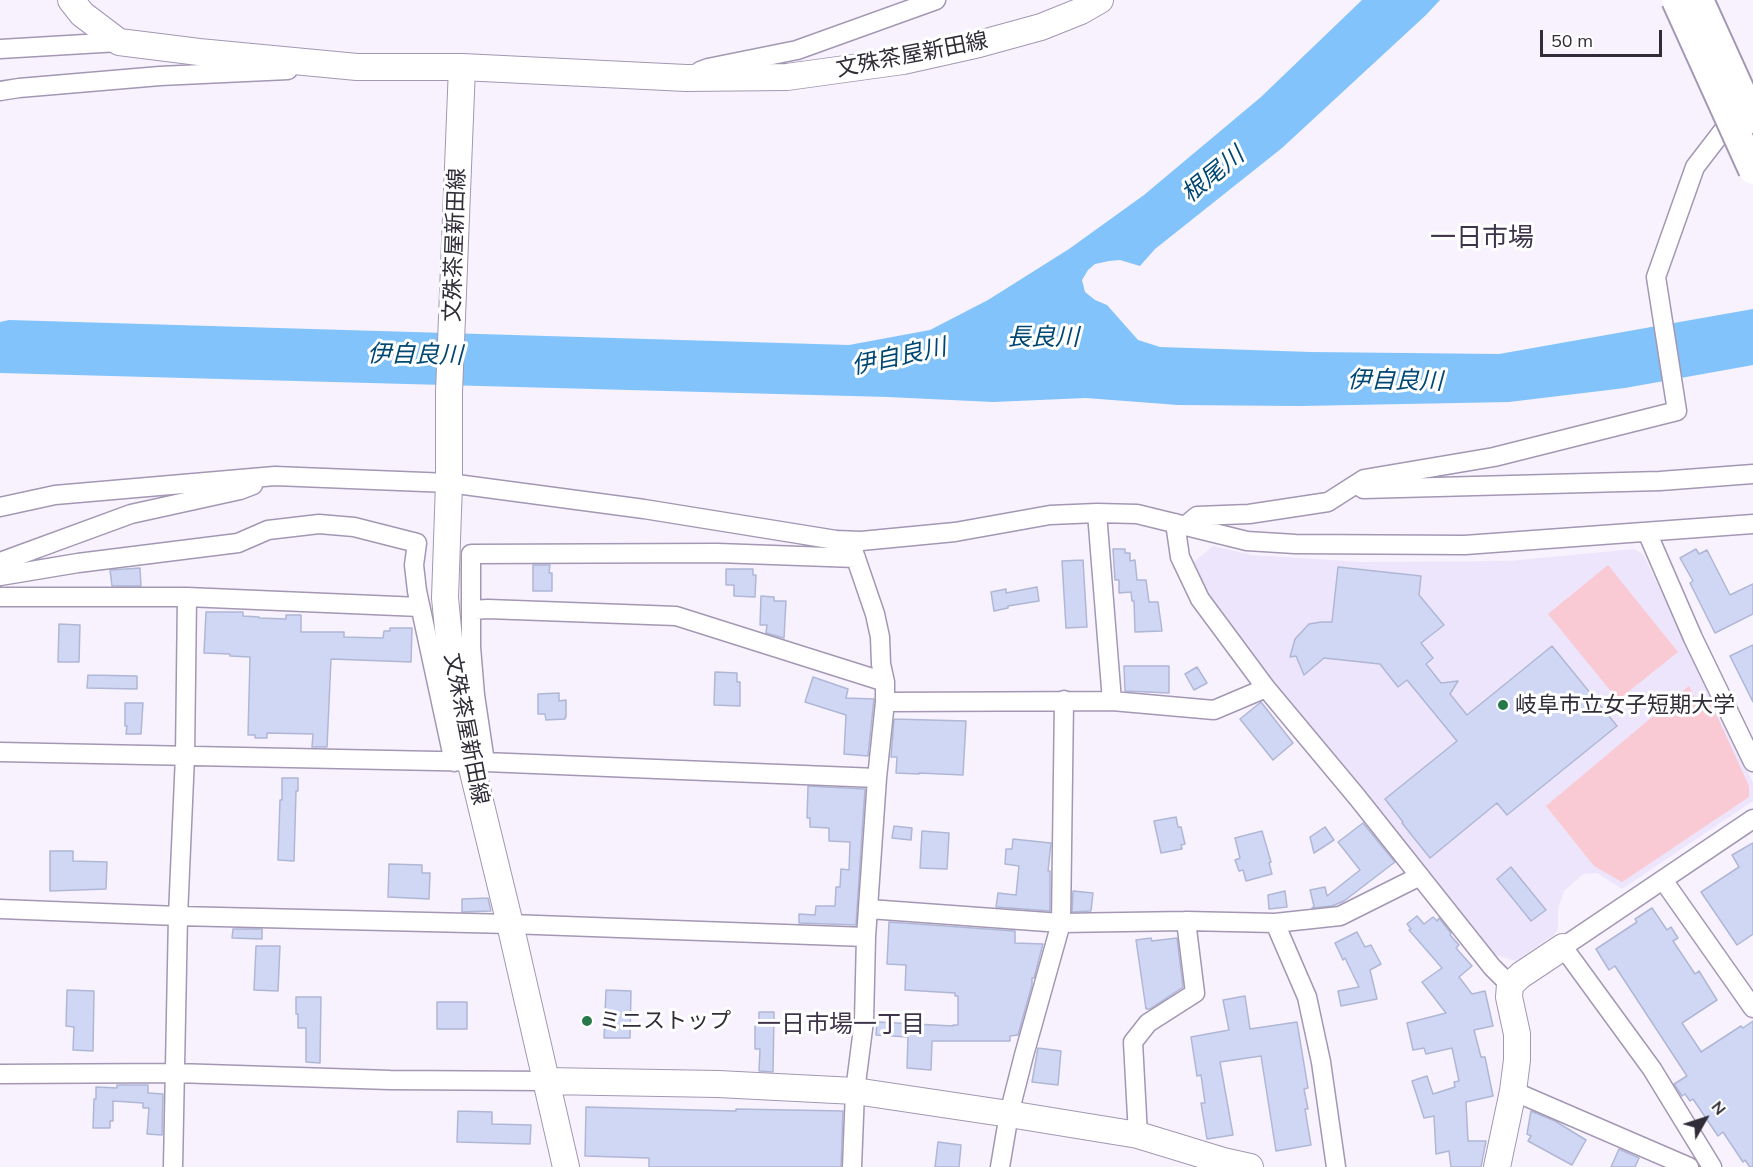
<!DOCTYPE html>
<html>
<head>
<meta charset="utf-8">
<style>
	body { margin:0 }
	#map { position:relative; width:1753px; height:1167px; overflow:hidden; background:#f7f2fe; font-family:Mulish,sans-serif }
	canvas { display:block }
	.north { position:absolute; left:1675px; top:1089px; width:60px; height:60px; -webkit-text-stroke:4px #fff; paint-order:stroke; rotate:51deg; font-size:16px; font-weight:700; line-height:24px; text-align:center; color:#312d38 }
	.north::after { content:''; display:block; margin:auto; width:21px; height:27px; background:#312d38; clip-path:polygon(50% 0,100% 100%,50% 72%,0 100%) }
	.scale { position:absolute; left:1540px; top:30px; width:122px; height:27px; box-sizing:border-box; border:3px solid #312d38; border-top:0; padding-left:8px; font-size:18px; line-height:21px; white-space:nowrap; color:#312d38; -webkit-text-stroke:4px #fff; paint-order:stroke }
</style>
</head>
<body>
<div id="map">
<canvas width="1753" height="1167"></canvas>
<div class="north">N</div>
<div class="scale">50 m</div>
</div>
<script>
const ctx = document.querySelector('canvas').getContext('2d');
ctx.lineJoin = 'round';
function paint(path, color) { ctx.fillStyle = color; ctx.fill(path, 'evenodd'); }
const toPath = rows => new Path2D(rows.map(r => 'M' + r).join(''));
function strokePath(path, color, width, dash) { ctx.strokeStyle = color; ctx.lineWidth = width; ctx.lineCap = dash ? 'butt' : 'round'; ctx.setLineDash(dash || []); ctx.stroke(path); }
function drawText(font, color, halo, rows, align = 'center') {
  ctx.font = font + ' Mulish,"Noto Sans JP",sans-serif'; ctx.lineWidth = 6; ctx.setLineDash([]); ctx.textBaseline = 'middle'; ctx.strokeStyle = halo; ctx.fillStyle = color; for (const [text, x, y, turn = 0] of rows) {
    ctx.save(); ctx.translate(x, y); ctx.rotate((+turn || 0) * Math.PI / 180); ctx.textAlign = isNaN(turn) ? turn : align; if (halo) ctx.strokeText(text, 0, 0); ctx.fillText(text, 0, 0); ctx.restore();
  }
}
paint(toPath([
	[1213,546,1252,555,1360,562,1509,561,1634,549,1643,554,1753,783,1753,801,1622,889,1597,873,1583,874,1564,891,1558,909,1558,928,1554,935,1516,961,1492,954,1229,628,1208,595,1194,562]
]), '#ede5fb');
paint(toPath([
	[1608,565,1678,652,1618,700,1548,614],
	[1689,686,1700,708,1711,703,1749,786,1749,797,1622,882,1594,866,1546,806]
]), '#f9cad4');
paint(toPath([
	[1362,0,1440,0,1426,15,1282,148,1155,249,1140,266,1120,260,1109,261,1095,264,1088,270,1082,280,1085,292,1095,300,1107,305,1138,340,1160,347,1311,352,1499,354,1753,309,1753,365,1625,388,1509,402,1300,406,1178,405,1086,398,993,402,888,397,0,373,0,322,9,320,849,345,930,330,988,300,1069,249,1144,195,1261,97]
]), '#81c3fa');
const building = toPath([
	[1113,549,1125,549,1125,553,1130,553,1130,561,1135,560,1137,580,1146,580,1149,602,1158,602,1162,631,1135,632,1134,601,1132,601,1131,592,1119,593,1119,580,1115,580,1113,549],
	[1696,549,1699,554,1707,550,1730,595,1753,584,1753,614,1715,633,1690,583,1693,581,1680,558,1696,549],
	[1083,560,1087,627,1066,628,1062,561,1083,560],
	[533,565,550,565,549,573,552,573,552,591,533,591,533,565],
	[1338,567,1421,576,1419,595,1444,625,1421,643,1433,658,1426,664,1441,683,1458,681,1450,694,1467,715,1552,646,1617,726,1507,815,1497,803,1430,858,1402,823,1403,822,1385,799,1457,741,1407,680,1398,687,1380,664,1324,658,1304,675,1296,656,1290,657,1295,639,1309,624,1321,622,1332,622,1338,567],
	[140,568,141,586,112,586,110,570,140,568],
	[726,569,753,569,753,575,756,575,755,597,734,596,734,585,726,585,726,569],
	[1037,587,1039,601,1008,606,1008,608,994,611,991,592,1006,589,1006,593,1037,587],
	[761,596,774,597,774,601,786,601,784,638,766,633,767,625,760,625,761,596],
	[206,612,243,612,243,616,259,617,259,618,286,619,286,615,301,615,301,632,344,632,344,637,383,638,384,631,390,631,390,628,412,628,411,662,331,659,327,747,312,747,313,734,267,733,267,738,255,738,255,735,248,735,250,657,230,656,230,654,204,653,206,612],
	[59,624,80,625,79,662,58,662,59,624],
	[1753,645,1753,702,1730,656,1753,645],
	[1124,666,1169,666,1169,693,1125,691,1124,666],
	[1197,667,1207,683,1194,690,1185,674,1197,667],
	[715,672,737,673,737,682,740,682,740,706,714,705,715,672],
	[88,675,137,676,137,689,87,688,88,675],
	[813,677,848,689,846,698,874,699,868,756,844,754,846,715,805,702,813,677],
	[559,693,559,701,566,700,566,717,565,717,565,719,546,720,545,714,538,714,538,694,559,693],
	[1261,702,1293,743,1273,760,1240,719,1261,702],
	[125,703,143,703,141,734,126,734,127,726,125,726,125,703],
	[894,719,966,721,963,775,919,773,919,774,896,773,897,757,891,757,894,719],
	[282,778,298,778,298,791,296,791,294,861,278,860,280,800,282,800,282,778],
	[808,786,865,789,856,925,799,923,799,914,815,915,816,906,835,906,836,887,840,887,841,869,849,870,850,842,829,841,829,828,810,827,810,818,807,818,808,786],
	[1176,817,1178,827,1181,827,1185,844,1181,845,1182,849,1161,853,1154,821,1176,817],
	[1363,823,1395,862,1344,901,1332,906,1312,908,1314,906,1310,890,1325,887,1327,896,1360,870,1338,842,1363,823],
	[894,826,912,828,911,840,892,838,894,826],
	[1325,827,1334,840,1314,853,1310,837,1325,827],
	[922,831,949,833,947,869,920,868,922,831],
	[1262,831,1271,862,1269,863,1272,874,1246,881,1243,870,1239,871,1235,860,1240,858,1235,838,1262,831],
	[1013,839,1051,843,1048,871,1050,871,1050,911,996,907,998,893,1016,895,1019,866,1005,864,1006,849,1012,849,1013,839],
	[1753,843,1753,934,1737,945,1701,892,1739,867,1732,855,1753,843],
	[50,851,73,851,73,861,107,862,106,889,50,891,50,851],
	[389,864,422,865,422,873,430,873,429,899,388,897,389,864],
	[1511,867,1546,910,1531,921,1497,879,1511,867],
	[1073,891,1093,893,1091,911,1072,912,1073,891],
	[1285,891,1287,907,1269,909,1268,895,1285,891],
	[488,898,491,911,462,912,462,899,488,898],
	[1652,908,1667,930,1671,927,1678,938,1673,941,1695,974,1699,971,1717,1000,1682,1023,1700,1050,1701,1052,1741,1026,1743,1028,1753,1021,1753,1167,1750,1167,1745,1160,1743,1162,1723,1132,1718,1136,1693,1099,1690,1101,1685,1094,1682,1096,1674,1084,1687,1076,1615,966,1609,970,1596,949,1637,922,1635,919,1652,908],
	[1417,916,1424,924,1433,917,1437,921,1439,918,1451,933,1450,935,1459,945,1456,948,1472,966,1459,977,1472,994,1485,991,1493,1026,1474,1030,1481,1057,1485,1057,1493,1096,1466,1102,1468,1141,1486,1141,1481,1167,1451,1167,1449,1151,1436,1154,1434,1116,1424,1118,1412,1081,1427,1076,1433,1094,1455,1087,1454,1082,1459,1081,1452,1048,1426,1054,1424,1048,1413,1050,1407,1023,1446,1013,1422,982,1442,968,1409,930,1411,929,1407,924,1417,916],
	[889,922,1015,931,1015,943,1043,944,1034,978,1032,978,1032,985,1018,1035,1010,1036,1010,1041,932,1041,931,1070,907,1068,908,1037,876,1035,877,1022,953,1026,953,1025,958,1025,958,996,955,996,955,993,905,990,906,965,887,964,889,922],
	[233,929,262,929,262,939,232,938,233,929],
	[1357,932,1365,947,1371,945,1381,964,1370,970,1377,999,1341,1006,1338,991,1359,987,1345,958,1343,960,1335,943,1357,932],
	[1151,938,1152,941,1177,938,1183,987,1150,1009,1146,1009,1136,940,1151,938],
	[256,946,280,946,278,991,254,990,256,946],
	[67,990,94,991,93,1051,73,1050,74,1027,66,1026,67,990],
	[606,990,631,991,630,1038,604,1038,606,990],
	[1245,996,1250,1029,1297,1022,1308,1088,1304,1089,1308,1109,1305,1109,1311,1145,1276,1151,1261,1056,1220,1062,1233,1135,1207,1139,1201,1103,1205,1103,1201,1075,1197,1076,1191,1037,1229,1030,1223,1000,1245,996],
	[296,997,321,997,320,1063,306,1062,306,1028,298,1028,298,1014,296,1014,296,997],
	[437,1002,467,1002,467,1029,437,1029,437,1002],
	[759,1012,774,1012,773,1072,759,1071,760,1049,755,1049,755,1026,759,1026,759,1012],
	[1038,1048,1061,1051,1058,1085,1032,1082,1038,1048],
	[117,1085,148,1085,148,1093,163,1094,162,1135,147,1134,149,1108,143,1108,143,1103,113,1101,113,1121,110,1121,110,1128,93,1128,94,1099,96,1099,96,1087,117,1088,117,1085],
	[586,1107,736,1111,736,1109,843,1111,841,1167,649,1167,649,1158,585,1156,586,1107],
	[458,1111,492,1112,492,1124,531,1125,530,1144,457,1142,458,1111],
	[1531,1111,1555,1121,1586,1140,1572,1165,1528,1141,1531,1136,1527,1134,1531,1111],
	[938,1142,961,1145,959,1167,935,1167,938,1142],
	[1619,1149,1639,1158,1635,1167,1611,1167,1619,1149]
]);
paint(building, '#cfd7f5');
strokePath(building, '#b0b7d5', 1.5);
const street = toPath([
	[0,49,119,42],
	[700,71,708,68,797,50,936,0],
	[0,91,19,88,160,76,288,70],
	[1363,489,1660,481,1753,474],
	[0,507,55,495,275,476,449,483,644,509,836,540,861,541,955,532,1050,515,1097,513,1112,701],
	[1097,513,1137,514,1247,541,1295,544,1465,545,1753,524],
	[1175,523,1180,557,1200,599,1266,688,1357,797,1492,967,1510,985],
	[1185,526,1197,516,1249,514,1328,502,1364,479,1494,457,1677,411,1656,277,1695,167,1735,115],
	[1647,532,1693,638,1753,762],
	[850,541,875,614,880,637,881,664,885,682,885,702,877,778,866,937,864,1021,855,1091,852,1167],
	[0,562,131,514,240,490,253,485],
	[0,576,78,563,238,543,268,530,319,524,354,527,417,543,414,565,417,591,454,762],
	[0,597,187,597,420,607],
	[471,610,471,554,717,553,856,558],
	[885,702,1112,701,1214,710,1266,688],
	[0,752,485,762,877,778],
	[485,762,475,695,471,647,471,610,488,609,676,616,885,682],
	[1663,880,1753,1008],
	[0,909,178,916,510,924,866,937],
	[869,909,1061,923,1186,921],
	[1275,923,1307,997,1321,1062,1336,1167],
	[0,1074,176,1073,390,1080,546,1081],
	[1513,1091,1689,1167],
	[1138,1135,1133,1042,1148,1023,1195,993,1186,921,1275,923,1340,916,1420,876],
	[173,1167,178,916,185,756,187,597],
	[1000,1167,1009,1114,1024,1055,1061,923,1064,700],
	[1712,1167,1652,1069,1563,947,1753,819]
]);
const secondary = toPath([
	[71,0,82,14,119,42,199,52,357,67,462,67,686,78,787,77,903,61,979,44,1041,27,1081,11,1100,0],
	[462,67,449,392,449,483,445,598,452,669,461,723,510,924,566,1167],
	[546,1081,718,1084,855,1091,1009,1114,1138,1135,1223,1161,1250,1167],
	[1497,1167,1513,1091,1517,1060,1517,1034,1509,997,1510,985,1521,975,1563,947]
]);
strokePath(street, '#a397b3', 21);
strokePath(secondary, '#a397b3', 28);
strokePath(street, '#fff', 18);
strokePath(secondary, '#fff', 26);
const primaryBridge = toPath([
	[1676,0,1753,170],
	[1699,0,1753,119]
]);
strokePath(primaryBridge, '#a397b3', 32, []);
strokePath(primaryBridge, '#fff', 28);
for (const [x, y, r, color] of [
	[1503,705,6,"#27794b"],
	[587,1021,6,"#27794b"]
]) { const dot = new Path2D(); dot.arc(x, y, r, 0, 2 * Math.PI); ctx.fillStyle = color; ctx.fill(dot); strokePath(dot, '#fff', 2); }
drawText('22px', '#312d38', '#fff', [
	["文殊茶屋新田線",912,55,-11],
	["文殊茶屋新田線",455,245,-88],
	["文殊茶屋新田線",466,729,79]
]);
drawText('22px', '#312d38', '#fff', [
	["岐阜市立女子短期大学",1515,705],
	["ミニストップ",599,1021]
], 'left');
drawText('italic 24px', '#004873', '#fff', [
	["根尾川",1213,175,-39],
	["長良川",1043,338],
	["伊自良川",415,355,1],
	["伊自良川",899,357,-12],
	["伊自良川",1395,381,1]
]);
drawText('24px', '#3e344b', '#fff', [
	["一日市場一丁目",841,1025]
]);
drawText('26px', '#3e344b', '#fff', [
	["一日市場",1482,238]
]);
</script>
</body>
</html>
